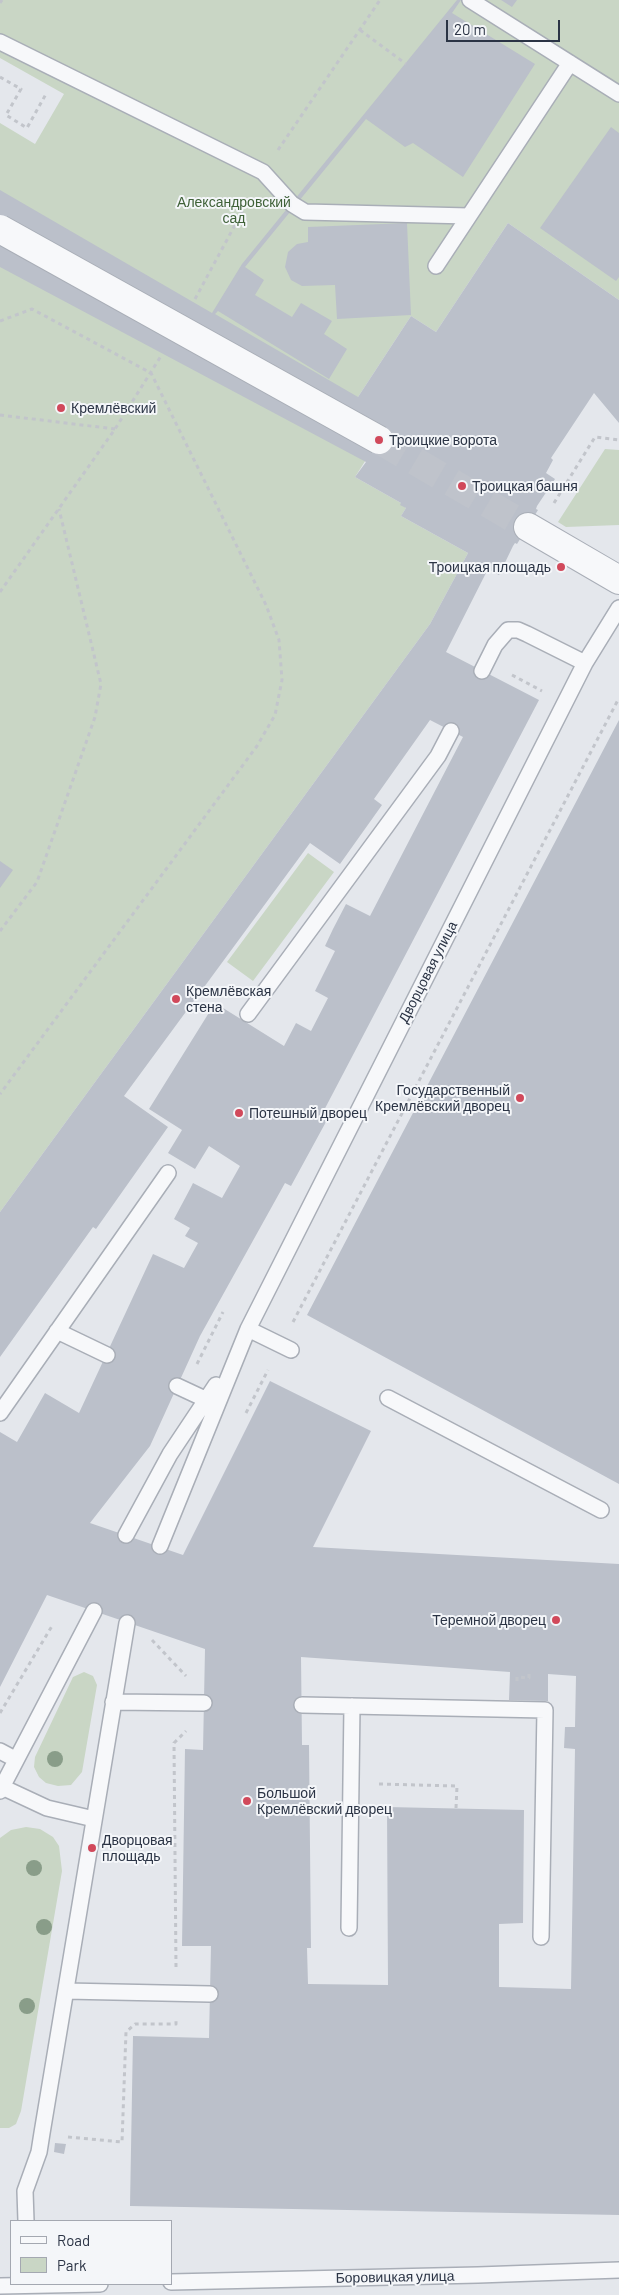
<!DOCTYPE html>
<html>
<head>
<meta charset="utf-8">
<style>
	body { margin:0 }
	#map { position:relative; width:619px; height:2295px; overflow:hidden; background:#e4e7ec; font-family:Barlow,sans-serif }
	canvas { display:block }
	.legend { position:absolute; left:10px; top:2220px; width:162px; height:65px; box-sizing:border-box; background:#f4f6f9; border:1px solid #a4a8b1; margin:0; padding:6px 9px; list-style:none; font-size:15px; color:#2b3445 }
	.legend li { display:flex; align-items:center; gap:10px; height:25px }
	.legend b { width:25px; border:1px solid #a4a8b1 }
	.scale { position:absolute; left:446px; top:20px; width:114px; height:22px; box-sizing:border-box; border:2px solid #2b3445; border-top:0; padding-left:6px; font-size:15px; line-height:18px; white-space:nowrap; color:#2b3445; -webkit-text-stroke:4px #f4f6f9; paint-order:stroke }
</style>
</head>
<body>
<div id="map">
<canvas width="619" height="2295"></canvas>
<ul class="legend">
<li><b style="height:6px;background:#f7f8fa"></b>Road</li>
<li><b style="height:14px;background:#c9d6c5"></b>Park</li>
</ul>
<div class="scale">20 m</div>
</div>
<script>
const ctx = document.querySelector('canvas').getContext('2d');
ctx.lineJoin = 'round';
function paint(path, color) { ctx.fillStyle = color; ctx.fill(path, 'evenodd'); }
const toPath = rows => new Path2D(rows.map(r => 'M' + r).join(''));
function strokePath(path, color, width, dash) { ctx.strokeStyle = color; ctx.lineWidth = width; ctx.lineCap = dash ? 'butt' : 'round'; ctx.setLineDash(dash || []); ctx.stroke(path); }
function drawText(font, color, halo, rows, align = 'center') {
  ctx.font = font + ' Barlow,sans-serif'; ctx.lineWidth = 4; ctx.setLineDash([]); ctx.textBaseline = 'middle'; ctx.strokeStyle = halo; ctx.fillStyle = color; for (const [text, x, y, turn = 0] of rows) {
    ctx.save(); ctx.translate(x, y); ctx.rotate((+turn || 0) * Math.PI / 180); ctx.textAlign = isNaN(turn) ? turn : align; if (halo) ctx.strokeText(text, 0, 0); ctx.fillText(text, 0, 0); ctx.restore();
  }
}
paint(toPath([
	[0,0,619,0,619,300,508,223,436,332,411,316,358,397,393,417,355,477,401,503,406,508,401,516,468,553,430,624,0,1212,0,123,35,144,64,94,0,58],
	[605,449,619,450,619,525,566,527,558,522],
	[308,853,334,872,253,981,227,962],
	[84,1672,93,1676,97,1685,82,1772,71,1785,58,1786,46,1783,39,1777,34,1767,35,1757,73,1677],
	[26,1827,40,1829,53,1837,59,1846,62,1871,21,2111,16,2124,9,2128,0,2128,0,1838,11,1830]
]), '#c9d6c5');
paint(toPath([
	[457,0,461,0,452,13,535,64,463,177,413,143,405,147,366,119,245,267,264,280,255,295,292,317,301,303,332,321,324,334,347,349,329,379,218,311,215,314,358,397,411,316,436,332,508,223,619,300,619,423,594,393,551,458,553,460,546,473,555,479,537,506,536,509,538,510,517,544,515,543,513,546,499,575,488,569,446,652,539,700,321,1116,327,1120,291,1186,285,1183,200,1336,150,1446,90,1523,183,1555,270,1381,371,1431,313,1547,619,1564,619,2215,130,2206,133,2036,209,2038,211,1946,182,1946,185,1749,203,1750,205,1649,47,1595,0,1687,0,1432,17,1442,45,1393,79,1413,153,1254,184,1268,198,1243,185,1236,190,1228,174,1219,190,1189,193,1183,222,1198,240,1166,209,1146,195,1169,168,1153,182,1130,149,1109,215,1003,284,1046,296,1023,311,1031,328,998,315,991,335,951,325,946,333,929,346,904,370,916,463,737,430,720,374,799,382,805,340,864,310,843,124,1096,168,1127,96,1229,93,1227,0,1357,0,1212,430,624,468,553,401,516,406,508,400,505,401,503,355,477,366,462,0,267,0,190,212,313,242,264],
	[301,1657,510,1672,509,1700,548,1701,548,1674,576,1676,575,1727,565,1727,564,1748,575,1749,571,1989,499,1987,499,1924,523,1923,524,1810,387,1807,388,1985,308,1984,307,1948,311,1948,309,1745,302,1745],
	[501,0,517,0,512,7],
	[611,127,619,133,619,277,616,281,540,228],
	[407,223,411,315,337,319,335,285,302,286,291,280,285,267,288,252,297,244,308,242,308,227],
	[619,720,619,1484,307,1315],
	[0,861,13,870,0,888],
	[55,2143,66,2144,64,2154,54,2152]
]), '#bbc0ca');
strokePath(toPath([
	[379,440,528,527]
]), '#bfc3cb', 28, [28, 14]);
const lane = toPath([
	[470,0,619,94],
	[0,42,263,172,292,204,305,212,469,216],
	[436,266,570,63],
	[482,671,495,645,508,630,518,630,527,634,585,663],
	[248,1014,438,756,451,731],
	[248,1329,291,1350],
	[57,1331,107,1355],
	[177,1386,207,1400],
	[388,1398,601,1510],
	[0,1413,168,1173],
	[126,1535,170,1454,216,1385],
	[160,1546,248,1329,585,663,619,608],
	[113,1702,204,1703],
	[302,1705,545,1710,541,1937],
	[0,1751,15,1759],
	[2,1787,47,1808,94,1819],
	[0,1791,94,1611],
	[349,1928,352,1706],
	[66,1991,210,1994],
	[26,2221,25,2191,39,2152,42,2133,127,1623],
	[171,2282,478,2275,619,2270],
	[0,2286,100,2284]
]);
const street = toPath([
	[528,527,619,580]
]);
strokePath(lane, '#a9aeb7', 18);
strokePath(street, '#a9aeb7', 30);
strokePath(toPath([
	[0,3,2,0],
	[360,30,406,64],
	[0,77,21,89,6,115,27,128,46,94],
	[278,150,380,0],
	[195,299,249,199],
	[0,321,32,309,151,373,266,605,279,640,282,680,275,715,257,746,0,1094],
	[0,415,115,429],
	[554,503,595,437,619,440],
	[0,592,115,429,161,356],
	[512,675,542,691],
	[0,931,37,882,95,717,101,684,59,509],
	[293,1322,619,698],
	[197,1364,223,1312],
	[246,1413,268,1370],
	[152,1640,186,1676],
	[517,1681,517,1677,529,1678,529,1673],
	[0,1713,52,1626],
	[379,1784,457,1786,456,1808],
	[176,1967,174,1743,186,1731],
	[68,2137,122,2142,126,2032,135,2024,176,2024,176,2021]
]), '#c2c5cb', 3, [4, 4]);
strokePath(lane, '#f7f8fa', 15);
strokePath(street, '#f7f8fa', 28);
const streetBridge = toPath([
	[0,229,379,440]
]);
strokePath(streetBridge, '#a9aeb7', 30, []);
strokePath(streetBridge, '#f7f8fa', 28);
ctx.fillStyle = '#899d89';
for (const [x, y] of [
	[55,1759],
	[34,1868],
	[44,1927],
	[27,2006]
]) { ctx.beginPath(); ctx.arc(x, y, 8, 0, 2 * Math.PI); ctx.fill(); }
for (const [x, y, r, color] of [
	[61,408,5,"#d1495b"],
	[379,440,5,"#d1495b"],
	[462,486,5,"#d1495b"],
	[561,567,5,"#d1495b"],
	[176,999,5,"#d1495b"],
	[520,1098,5,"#d1495b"],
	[239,1113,5,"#d1495b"],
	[556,1620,5,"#d1495b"],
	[247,1801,5,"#d1495b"],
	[92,1848,5,"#d1495b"]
]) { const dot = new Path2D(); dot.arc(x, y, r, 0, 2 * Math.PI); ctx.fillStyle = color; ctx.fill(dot); strokePath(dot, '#f4f6f9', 2); }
drawText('14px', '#3f6138', '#f4f6f9', [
	["Александровский",234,202],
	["сад",234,218]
]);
drawText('14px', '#2b3445', '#f4f6f9', [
	["Кремлёвский",71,408],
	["Троицкие ворота",389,440],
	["Троицкая башня",472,486],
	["Троицкая площадь",551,567,"right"],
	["Кремлёвская",186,991],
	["стена",186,1007],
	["Государственный",510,1090,"right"],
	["Кремлёвский дворец",510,1106,"right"],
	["Потешный дворец",249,1113],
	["Теремной дворец",546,1620,"right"],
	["Большой",257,1793],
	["Кремлёвский дворец",257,1809],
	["Дворцовая",102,1840],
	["площадь",102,1856]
], 'left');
drawText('14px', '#2b3445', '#f4f6f9', [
	["Дворцовая улица",428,972,-63],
	["Боровицкая улица",395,2277,-1]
]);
</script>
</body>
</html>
